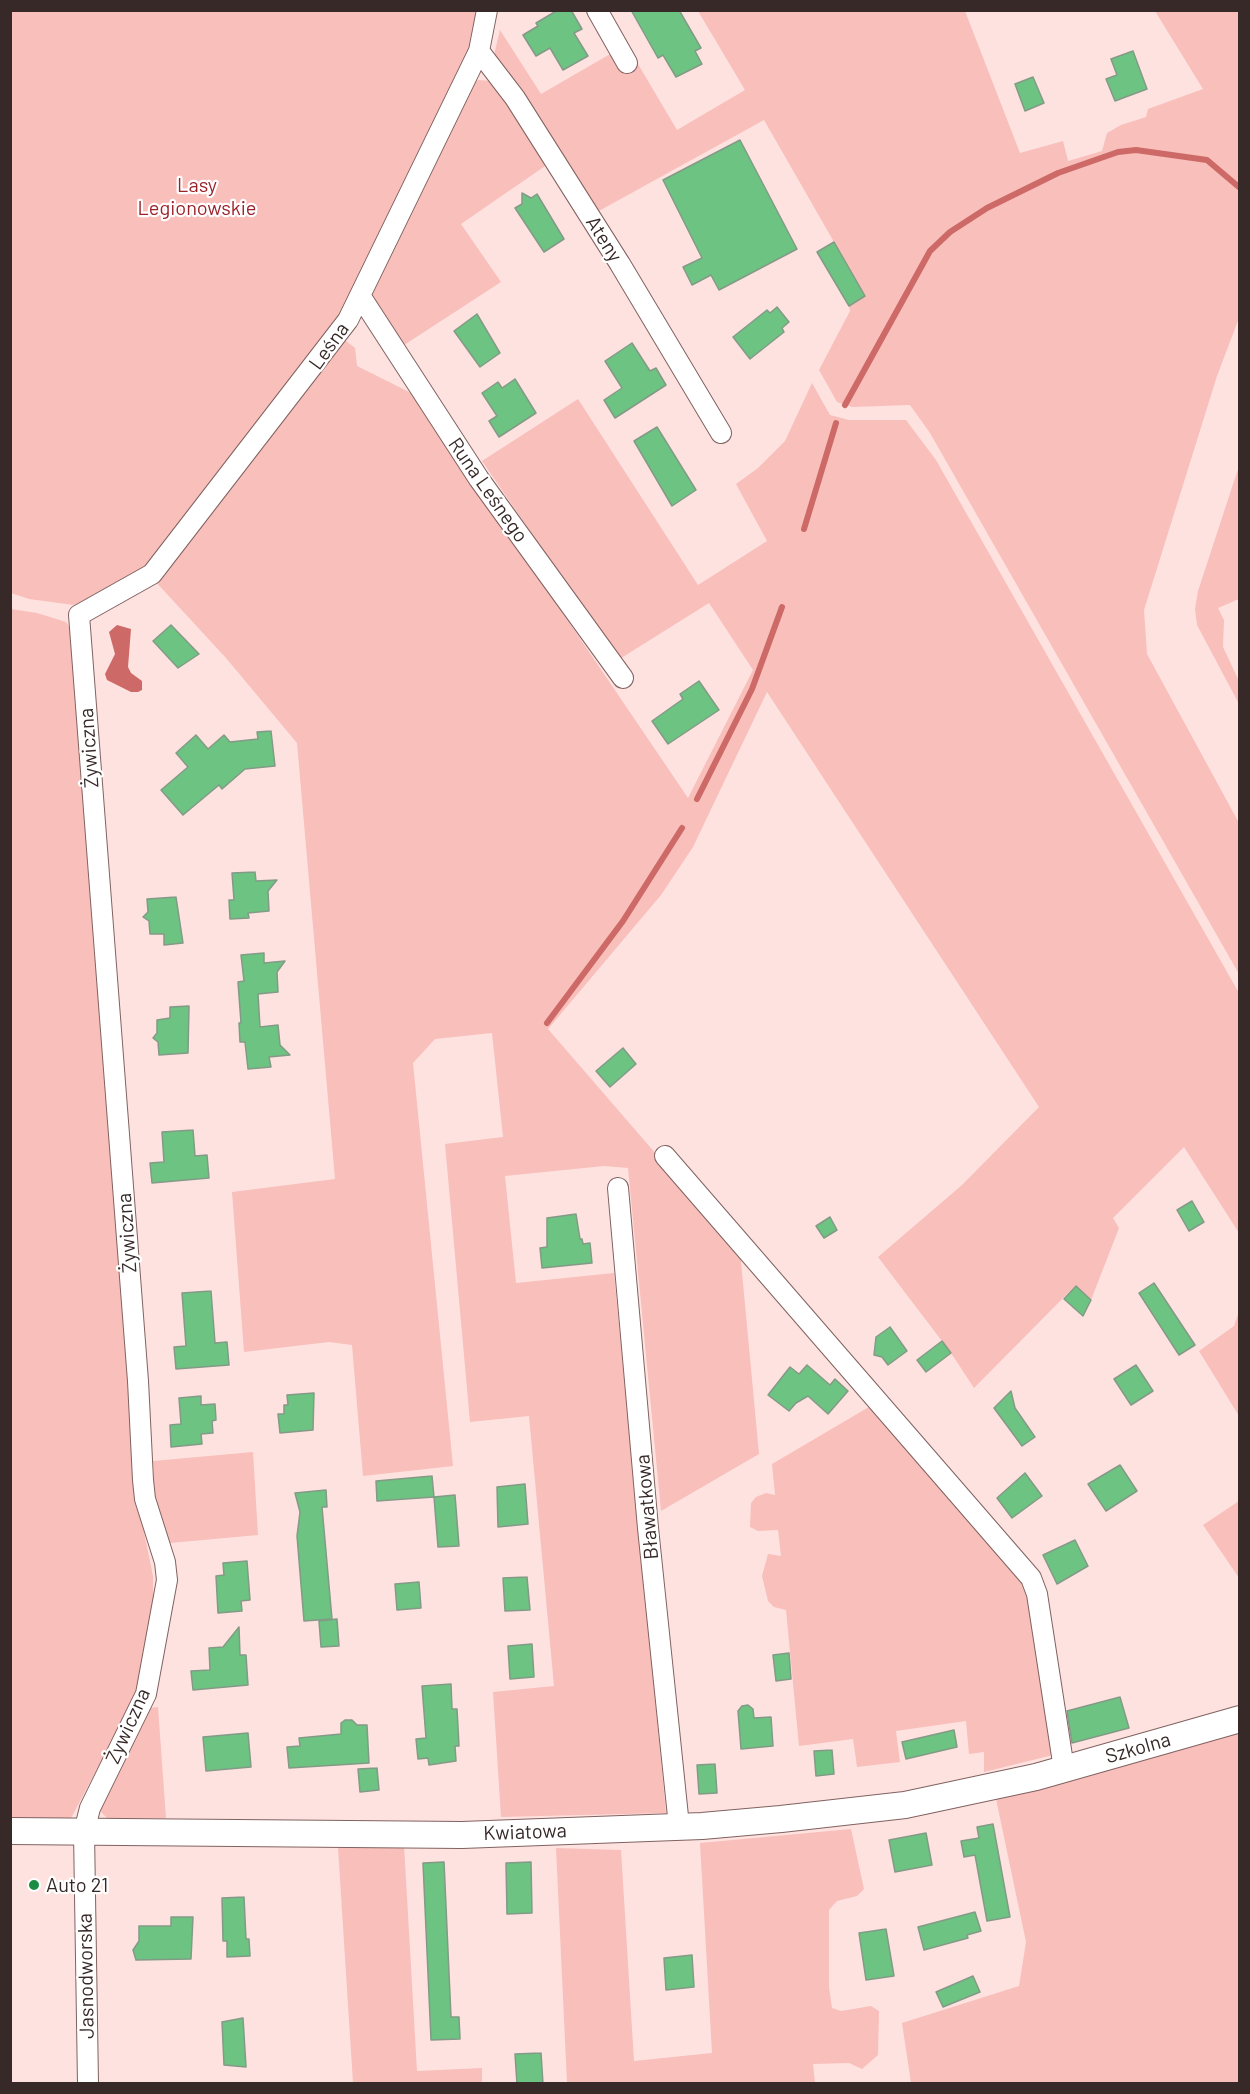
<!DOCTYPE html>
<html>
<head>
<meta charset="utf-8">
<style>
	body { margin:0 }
	#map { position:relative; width:1250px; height:2094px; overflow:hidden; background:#fee2e0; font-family:Barlow,sans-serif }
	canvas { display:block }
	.frame { position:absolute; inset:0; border:12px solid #362928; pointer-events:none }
</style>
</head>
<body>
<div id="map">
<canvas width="1250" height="2094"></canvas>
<div class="frame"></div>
</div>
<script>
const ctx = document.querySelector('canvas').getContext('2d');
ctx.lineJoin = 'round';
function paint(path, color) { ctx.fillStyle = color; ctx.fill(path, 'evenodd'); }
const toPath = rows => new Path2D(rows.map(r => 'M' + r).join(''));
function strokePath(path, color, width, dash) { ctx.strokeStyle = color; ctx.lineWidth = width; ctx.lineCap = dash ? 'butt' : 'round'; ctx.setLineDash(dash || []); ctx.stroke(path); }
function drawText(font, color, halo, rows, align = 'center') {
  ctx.font = font + ' Barlow,sans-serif'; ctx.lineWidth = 4.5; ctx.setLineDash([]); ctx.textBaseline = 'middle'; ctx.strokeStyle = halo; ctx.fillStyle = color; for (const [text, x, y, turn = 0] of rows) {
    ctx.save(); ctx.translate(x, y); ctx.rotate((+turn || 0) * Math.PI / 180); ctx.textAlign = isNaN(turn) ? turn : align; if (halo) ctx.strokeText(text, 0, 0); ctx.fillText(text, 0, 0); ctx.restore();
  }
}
paint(toPath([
	[11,11,477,11,463,78,351,308,147,568,105,592,74,605,29,599,11,593],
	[698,11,965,11,1020,153,1063,141,1068,161,1102,151,1107,133,1121,125,1146,117,1148,109,1203,89,1155,11,1239,11,1239,318,1217,376,1144,610,1147,654,1239,823,1239,974,930,433,910,405,852,407,837,402,819,370,850,311,849,306,865,296,764,120,597,212,494,55,500,30,541,94,612,53,623,73,638,64,677,130,745,90],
	[478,80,491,81,548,164,461,224,501,282,401,347,367,296,467,88],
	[341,337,355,348,357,366,415,395,688,798,753,670,709,603,618,660,482,461,578,399,698,585,767,541,736,484,758,468,785,441,812,383,830,415,849,420,906,420,936,460,1239,993,1239,1233,1184,1147,1113,1218,1119,1228,1091,1300,1075,1286,974,1388,951,1353,878,1257,962,1185,1039,1107,767,692,693,847,661,895,548,1029,740,1251,759,1454,661,1511,628,1168,604,1166,505,1176,516,1283,614,1273,666,1813,501,1817,493,1692,554,1686,529,1416,470,1422,445,1144,503,1137,492,1033,435,1039,413,1063,453,1466,363,1476,352,1345,329,1342,244,1352,232,1192,335,1179,297,743,226,658,154,580],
	[1239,466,1239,599,1218,608,1224,620,1223,647,1239,681,1239,704,1197,625,1195,609,1198,591],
	[11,609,37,613,66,622,76,637,137,1498,153,1576,153,1613,135,1697,70,1820,11,1819],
	[1239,1311,1239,1416,1199,1351,1234,1326],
	[874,1404,1029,1585,1057,1754,984,1772,984,1752,969,1754,966,1721,896,1731,900,1762,857,1767,853,1739,799,1746,786,1610,774,1607,768,1601,762,1576,768,1554,781,1556,778,1530,758,1531,750,1527,751,1503,756,1497,766,1493,775,1495,772,1464],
	[253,1452,258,1535,170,1543,155,1498,153,1461],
	[1239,1501,1239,1578,1203,1525],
	[158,1707,166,1818,107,1818,101,1812,101,1805,149,1708],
	[1239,1731,1239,2083,911,2083,902,2023,1019,1986,1026,1942,995,1794],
	[851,1829,864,1889,857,1896,837,1901,829,1910,829,1987,832,2008,841,2011,871,2006,879,2011,878,2055,862,2069,849,2063,813,2064,815,2083,567,2083,556,1848,621,1850,634,2061,712,2053,700,1843],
	[404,1845,417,2071,482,2068,482,2083,353,2083,338,1848]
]), '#f8bfbb');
paint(toPath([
	[117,625,131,629,128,667,131,673,142,681,142,690,138,692,131,692,107,680,105,674,115,654,109,632]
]), '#cd6966');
strokePath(toPath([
	[845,405,930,251,950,232,987,208,1058,173,1118,152,1136,150,1207,160,1240,188],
	[804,529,836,423],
	[697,799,752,689,782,607],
	[547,1023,623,921,682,828]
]), '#cd6966', 6);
const building = toPath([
	[558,10,571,10,582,29,574,33,588,56,563,70,550,48,536,56,523,35,538,26,536,23,558,10],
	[631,10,679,10,701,48,695,51,702,64,676,77,663,55,658,58,631,10],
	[1133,51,1147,89,1115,101,1106,79,1117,75,1111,59,1133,51],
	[1033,77,1044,103,1025,111,1015,84,1033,77],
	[740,140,797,249,719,290,711,275,692,285,683,267,702,258,663,180,740,140],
	[522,193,531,198,537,194,564,239,544,252,515,208,522,204,522,193],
	[834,242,865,296,849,306,817,252,834,242],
	[777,307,789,322,782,328,784,332,750,359,733,337,767,310,770,313,777,307],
	[477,314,500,353,480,367,454,331,477,314],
	[632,343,650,371,656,368,666,385,615,418,604,400,622,388,605,361,632,343],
	[515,379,536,413,499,437,489,421,497,416,482,393,498,382,502,388,515,379],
	[657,427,696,490,672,506,634,441,657,427],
	[171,625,199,654,178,668,153,641,171,625],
	[699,681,719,710,668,744,652,721,683,699,680,694,699,681],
	[271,731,275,766,245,769,222,789,219,785,183,815,161,790,188,767,176,753,196,735,208,749,224,735,230,742,258,739,257,732,271,731],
	[255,872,256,881,277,880,268,891,269,911,248,913,249,918,230,919,229,900,234,900,232,873,255,872],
	[176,897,183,943,164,945,164,934,150,934,149,921,143,917,148,912,147,899,176,897],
	[264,953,264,963,285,961,277,972,278,992,258,994,260,1027,278,1025,280,1045,290,1055,269,1057,271,1067,248,1069,245,1042,240,1042,239,1023,241,1023,238,982,244,981,241,955,264,953],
	[189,1006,188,1053,159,1055,158,1042,153,1038,157,1033,157,1020,170,1018,170,1007,189,1006],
	[623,1048,636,1064,610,1087,596,1071,623,1048],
	[193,1130,195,1156,207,1155,209,1178,152,1183,150,1163,164,1162,162,1132,193,1130],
	[1192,1201,1204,1222,1189,1231,1177,1210,1192,1201],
	[576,1214,580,1239,582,1239,583,1244,590,1243,592,1263,542,1268,540,1248,547,1247,547,1218,576,1214],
	[830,1217,837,1230,824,1238,816,1226,830,1217],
	[1154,1283,1195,1345,1179,1355,1139,1293,1154,1283],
	[1076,1286,1091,1300,1083,1316,1064,1299,1076,1286],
	[211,1291,215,1343,227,1342,229,1365,176,1369,174,1347,186,1346,182,1293,211,1291],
	[890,1327,907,1351,888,1365,882,1357,874,1355,876,1337,890,1327],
	[942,1341,951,1353,926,1372,917,1360,942,1341],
	[807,1365,830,1385,835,1379,848,1391,828,1414,808,1396,796,1403,789,1411,768,1395,790,1367,799,1374,807,1365],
	[1136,1365,1153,1391,1131,1405,1114,1379,1136,1365],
	[1011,1391,1015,1408,1035,1437,1022,1446,994,1408,1011,1391],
	[314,1393,313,1430,280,1433,278,1414,284,1414,284,1405,288,1405,287,1395,314,1393],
	[201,1396,201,1405,215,1404,216,1420,212,1421,213,1433,201,1434,202,1444,171,1447,170,1425,181,1424,179,1398,201,1396],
	[1120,1465,1137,1491,1106,1511,1088,1484,1120,1465],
	[1025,1473,1042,1496,1012,1518,997,1498,1025,1473],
	[432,1476,434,1497,377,1501,376,1481,432,1476],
	[525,1484,528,1524,498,1527,497,1487,525,1484],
	[326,1490,327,1507,322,1507,332,1619,304,1621,297,1536,300,1512,295,1493,326,1490],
	[455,1495,459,1546,438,1547,434,1497,455,1495],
	[1075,1540,1088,1566,1057,1584,1043,1555,1075,1540],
	[247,1561,250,1600,241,1601,242,1611,218,1613,216,1576,224,1575,223,1563,247,1561],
	[527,1577,530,1610,505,1611,503,1578,527,1577],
	[419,1582,421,1608,397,1610,395,1584,419,1582],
	[337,1619,339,1646,321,1647,319,1621,337,1619],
	[239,1627,240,1655,246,1655,248,1685,193,1690,191,1671,210,1670,209,1648,223,1647,239,1627],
	[532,1644,534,1677,510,1679,508,1646,532,1644],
	[789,1653,791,1679,776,1681,773,1655,789,1653],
	[451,1684,452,1709,457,1709,458,1727,459,1746,455,1746,456,1761,429,1765,428,1758,418,1759,416,1739,426,1738,422,1686,451,1684],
	[1120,1697,1129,1728,1072,1743,1067,1711,1120,1697],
	[748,1705,753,1709,754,1718,771,1717,773,1746,741,1749,738,1711,742,1706,748,1705],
	[345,1720,352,1720,357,1725,367,1725,369,1763,289,1768,287,1747,300,1746,299,1738,341,1734,341,1723,345,1720],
	[954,1730,957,1747,906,1759,902,1742,954,1730],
	[248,1733,251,1767,206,1771,203,1737,248,1733],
	[832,1750,834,1774,816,1776,814,1751,832,1750],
	[715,1764,717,1793,699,1794,697,1765,715,1764],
	[377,1768,379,1790,360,1792,358,1769,377,1768],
	[993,1824,1010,1917,987,1921,975,1855,964,1857,961,1841,979,1838,977,1827,993,1824],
	[926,1833,932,1865,895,1872,889,1840,926,1833],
	[444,1862,451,2017,459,2017,460,2039,431,2040,423,1863,444,1862],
	[531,1862,532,1913,507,1914,506,1863,531,1862],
	[244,1897,246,1939,249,1939,250,1956,227,1957,227,1941,223,1941,222,1898,244,1897],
	[975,1912,981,1931,967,1935,968,1938,924,1950,918,1927,975,1912],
	[171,1917,193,1917,191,1959,136,1960,133,1950,139,1941,139,1926,171,1926,171,1917],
	[886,1929,894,1976,866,1980,859,1933,886,1929],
	[692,1955,694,1987,666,1990,664,1958,692,1955],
	[973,1976,980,1992,943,2007,936,1992,973,1976],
	[243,2018,246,2067,224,2065,222,2022,243,2018],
	[541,2053,543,2084,517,2084,515,2054,541,2053]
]);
paint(building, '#6dc381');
strokePath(building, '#839a87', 1.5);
const minor = toPath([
	[597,10,627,63],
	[479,51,515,98,620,264,721,433],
	[361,297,479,479,623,678],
	[665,1156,1031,1578,1037,1594,1064,1769],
	[618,1188,648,1528,679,1826],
	[88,2084,84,1832,90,1808,146,1694,167,1580,165,1562,145,1499,143,1480,138,1381,79,615,152,574,348,320,479,51,487,10]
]);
const tertiary = toPath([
	[10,1831,462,1835,702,1826,781,1819,905,1805,1036,1777,1240,1719]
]);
strokePath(minor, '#806260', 22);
strokePath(tertiary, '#806260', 28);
strokePath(minor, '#fff', 20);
strokePath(tertiary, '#fff', 26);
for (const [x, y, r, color] of [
	[34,1885,6,"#1c8b44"]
]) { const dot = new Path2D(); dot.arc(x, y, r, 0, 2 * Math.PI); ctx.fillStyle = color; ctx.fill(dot); strokePath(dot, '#fff', 2); }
drawText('20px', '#9b212a', '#fff', [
	["Lasy",197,185],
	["Legionowskie",197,208]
]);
drawText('20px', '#362928', '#fff', [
	["Ateny",604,239,58],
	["Leśna",329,346,-54],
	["Runa Leśnego",488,490,55],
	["Żywiczna",89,748,-94],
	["Żywiczna",127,1233,-94],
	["Bławatkowa",647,1507,-95],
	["Żywiczna",128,1726,-66],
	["Szkolna",1138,1748,-16],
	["Kwiatowa",525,1832,-2],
	["Jasnodworska",86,1976,-91]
]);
drawText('20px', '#362928', '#fff', [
	["Auto 21",46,1885]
], 'left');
</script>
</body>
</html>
